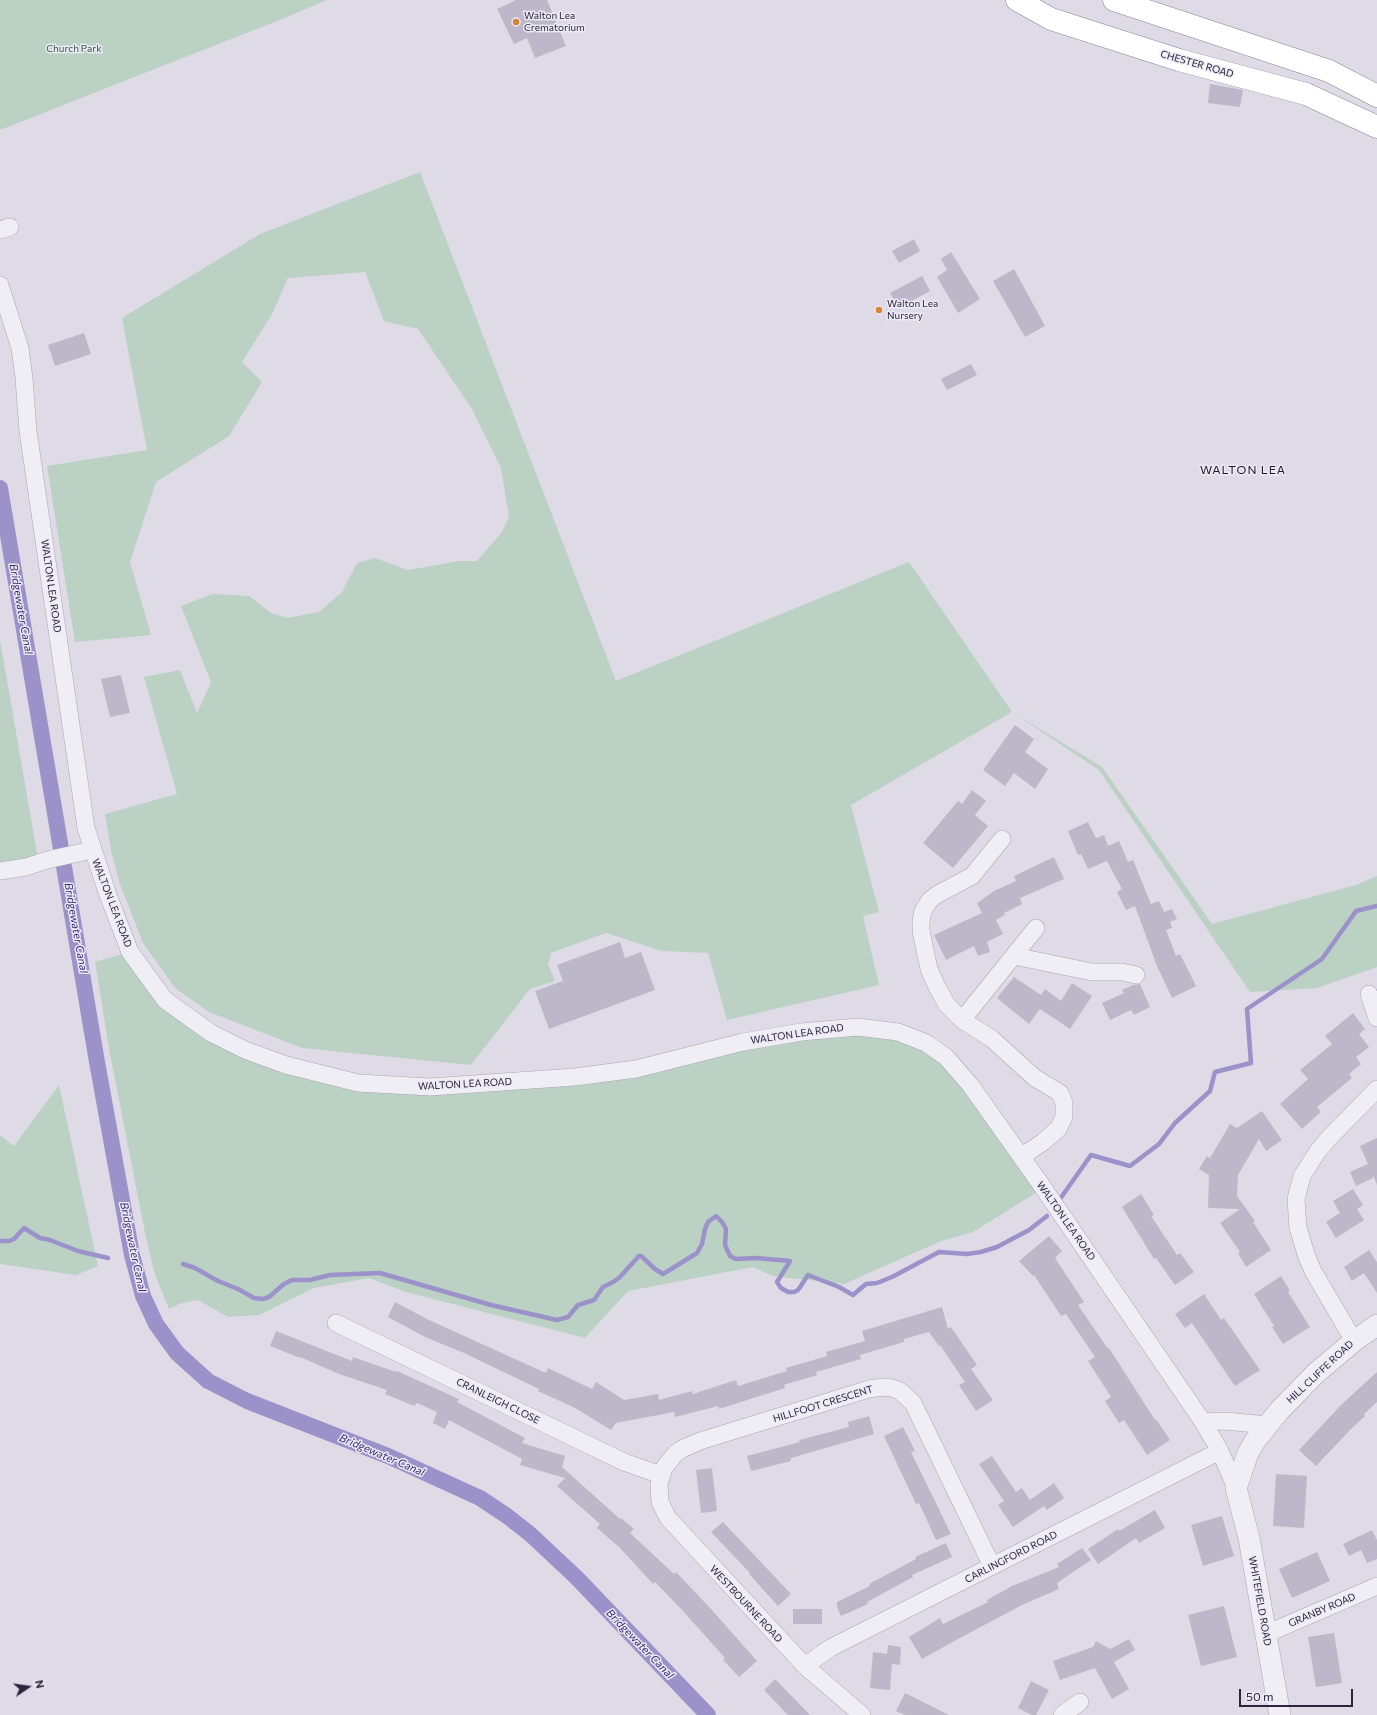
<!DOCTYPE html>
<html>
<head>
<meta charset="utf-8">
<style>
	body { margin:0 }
	#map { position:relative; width:1377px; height:1715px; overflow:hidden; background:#dedbe7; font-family:Commissioner,sans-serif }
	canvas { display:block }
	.north { position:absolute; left:8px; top:1667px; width:40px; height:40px; -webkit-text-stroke:3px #eceaf4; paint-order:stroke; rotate:77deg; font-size:11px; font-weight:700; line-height:16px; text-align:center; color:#2b243d }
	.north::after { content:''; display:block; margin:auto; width:14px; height:18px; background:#2b243d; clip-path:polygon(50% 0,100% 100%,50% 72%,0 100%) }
	.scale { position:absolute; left:1239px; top:1689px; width:114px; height:18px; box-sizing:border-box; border:2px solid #2b243d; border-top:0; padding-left:5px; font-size:12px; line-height:14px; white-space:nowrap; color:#2b243d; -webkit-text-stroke:3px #eceaf4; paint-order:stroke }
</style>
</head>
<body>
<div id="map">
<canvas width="1377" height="1715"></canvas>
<div class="north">N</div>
<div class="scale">50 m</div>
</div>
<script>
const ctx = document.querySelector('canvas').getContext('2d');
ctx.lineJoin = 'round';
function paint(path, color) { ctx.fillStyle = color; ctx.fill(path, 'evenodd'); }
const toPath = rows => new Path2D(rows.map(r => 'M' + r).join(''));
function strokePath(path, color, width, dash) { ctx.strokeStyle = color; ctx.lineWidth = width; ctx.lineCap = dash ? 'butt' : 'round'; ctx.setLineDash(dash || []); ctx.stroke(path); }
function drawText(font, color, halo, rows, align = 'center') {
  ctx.font = font + ' Commissioner,sans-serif'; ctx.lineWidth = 3; ctx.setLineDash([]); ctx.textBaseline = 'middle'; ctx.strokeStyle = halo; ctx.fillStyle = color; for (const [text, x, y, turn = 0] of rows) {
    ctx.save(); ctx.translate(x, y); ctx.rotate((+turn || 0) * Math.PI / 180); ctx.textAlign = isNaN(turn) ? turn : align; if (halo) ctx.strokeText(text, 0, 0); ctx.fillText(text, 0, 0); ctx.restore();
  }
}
paint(toPath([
	[0,0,327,0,287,17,0,130],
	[420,172,616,681,909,562,1012,712,1102,767,1212,924,1356,885,1377,876,1377,967,1317,988,1250,992,1099,770,1012,712,851,805,879,912,863,916,879,985,727,1020,708,953,662,951,606,933,551,953,548,964,555,981,530,989,471,1065,302,1048,209,1012,175,988,143,943,120,884,111,851,105,814,177,794,144,677,180,670,197,713,211,682,181,606,212,594,249,596,271,613,287,618,319,612,342,592,357,563,375,558,408,570,459,561,477,561,502,532,509,517,501,468,472,409,418,329,384,321,365,272,288,278,272,314,242,362,262,382,229,436,156,482,130,562,151,635,75,642,47,466,147,450,122,318,260,234],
	[0,640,38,859,0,866],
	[130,952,165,1000,211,1033,358,1083,575,1077,858,1027,926,1043,1042,1186,1034,1194,973,1232,941,1241,844,1284,772,1276,753,1267,628,1291,585,1338,406,1292,369,1278,314,1288,259,1315,228,1317,198,1300,179,1304,169,1309,155,1275,146,1238,110,1054,95,962],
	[59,1085,98,1266,76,1275,0,1264,0,1135,14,1146]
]), '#bbd1c4');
strokePath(toPath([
	[1060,1199,1091,1155,1130,1166,1159,1144,1175,1123,1210,1091,1215,1072,1251,1063,1247,1009,1322,959,1356,911,1377,906],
	[0,1241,9,1241,14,1239,24,1228,40,1238,50,1240,78,1251,108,1258],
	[183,1264,195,1268,218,1281,238,1289,254,1298,263,1299,269,1297,284,1284,292,1280,310,1280,330,1275,380,1273,491,1305,557,1320,568,1317,578,1305,594,1300,603,1287,613,1282,619,1278,639,1256,641,1256,655,1269,663,1274,697,1253,702,1244,705,1229,708,1222,716,1216,722,1222,726,1229,725,1245,730,1256,736,1259,756,1258,790,1261,777,1282,781,1288,788,1292,794,1292,798,1290,808,1275,839,1287,853,1295,866,1284,877,1283,892,1277,939,1252,967,1254,981,1252,997,1247,1029,1230,1047,1216]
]), '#9b92ca', 4.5);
strokePath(toPath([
	[0,488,97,1062,132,1255,143,1296,156,1324,177,1353,208,1381,247,1401,388,1456,480,1498,507,1516,530,1534,576,1577,708,1715]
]), '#9b92ca', 16);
paint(toPath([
	[516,0,547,0,566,46,535,58,527,38,514,44,497,9],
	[1210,84,1243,90,1240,107,1208,103],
	[914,239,920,251,899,263,892,251],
	[951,252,980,299,958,313,937,277,947,270,941,259],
	[1014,269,1045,326,1025,337,993,281],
	[922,276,930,291,899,308,890,293],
	[84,333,91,354,55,366,48,345],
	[971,364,977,375,947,390,941,379],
	[121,675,130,713,110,717,101,679],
	[1015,725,1034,739,1025,752,1048,769,1035,789,1014,773,1005,786,983,770],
	[972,790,986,801,975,815,988,826,953,868,923,843,958,801,962,804],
	[1088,822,1096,838,1104,835,1108,846,1119,841,1128,862,1133,860,1151,904,1159,901,1164,912,1172,909,1177,919,1170,922,1172,928,1166,930,1176,956,1180,954,1196,986,1172,998,1157,966,1135,906,1126,910,1117,892,1122,889,1107,861,1088,869,1081,854,1078,855,1068,831],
	[1054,857,1064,879,1020,898,1022,904,1004,913,1005,915,996,920,1003,934,987,942,990,952,978,956,974,946,946,960,934,935,982,913,977,903,994,891,1016,881,1014,876],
	[620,942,625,958,641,952,655,990,549,1029,535,991,563,981,557,965],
	[1014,977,1041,995,1045,989,1061,1001,1072,983,1092,996,1070,1029,1040,1009,1029,1024,997,998],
	[1140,984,1150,1007,1134,1015,1131,1010,1110,1020,1102,1003,1124,993,1122,990,1133,985],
	[1353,1013,1365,1029,1359,1034,1369,1047,1356,1057,1361,1064,1349,1074,1352,1078,1317,1107,1321,1112,1302,1129,1280,1104,1308,1079,1300,1070,1332,1044,1325,1036],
	[1262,1111,1282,1140,1266,1151,1259,1139,1238,1175,1237,1196,1255,1221,1253,1222,1271,1250,1246,1267,1238,1253,1240,1252,1220,1223,1240,1209,1208,1208,1209,1175,1199,1169,1207,1156,1210,1158,1230,1124,1237,1128],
	[1377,1138,1377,1185,1373,1175,1373,1178,1356,1186,1350,1172,1368,1164,1360,1146],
	[1353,1189,1363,1205,1357,1209,1364,1220,1336,1238,1326,1222,1340,1213,1333,1201],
	[1141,1194,1154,1215,1151,1216,1177,1255,1180,1253,1194,1272,1175,1285,1156,1258,1154,1259,1122,1207],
	[1049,1236,1062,1251,1055,1258,1084,1302,1078,1305,1108,1349,1109,1348,1155,1420,1156,1419,1170,1440,1147,1455,1124,1420,1119,1423,1105,1401,1111,1397,1088,1361,1095,1357,1066,1314,1061,1316,1034,1275,1033,1276,1019,1261],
	[1369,1250,1377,1262,1377,1293,1364,1273,1352,1281,1344,1267],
	[1281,1276,1290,1291,1288,1292,1310,1327,1283,1344,1272,1327,1274,1326,1254,1294],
	[1204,1294,1221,1320,1224,1318,1260,1370,1235,1386,1192,1323,1185,1328,1175,1314],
	[395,1302,429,1320,546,1373,548,1368,592,1389,596,1382,624,1400,658,1394,659,1400,692,1391,693,1394,736,1380,738,1386,787,1371,786,1368,827,1356,826,1352,865,1341,862,1331,942,1307,948,1329,951,1327,977,1365,971,1369,993,1400,976,1411,959,1385,965,1382,940,1345,939,1346,929,1332,904,1339,904,1342,860,1355,861,1359,816,1372,817,1375,784,1385,785,1388,719,1409,718,1406,675,1417,674,1412,616,1423,611,1430,575,1408,538,1391,539,1389,464,1353,425,1337,388,1317],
	[276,1331,352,1361,353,1357,396,1372,397,1371,459,1399,457,1402,525,1438,522,1443,565,1456,562,1467,620,1519,621,1518,634,1529,630,1533,674,1574,676,1572,711,1609,757,1661,739,1677,723,1660,725,1658,683,1611,655,1582,653,1584,619,1547,597,1528,600,1524,557,1486,565,1478,520,1465,522,1459,449,1420,445,1429,433,1423,437,1412,417,1403,414,1406,385,1394,387,1390,339,1374,300,1357,300,1358,270,1346],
	[1377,1372,1377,1402,1364,1414,1365,1416,1351,1429,1316,1466,1299,1450,1341,1405],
	[869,1416,874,1434,791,1458,791,1461,751,1471,747,1456,800,1442,799,1440,849,1427,848,1422],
	[903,1427,915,1451,911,1452,951,1534,936,1540,919,1503,916,1504,884,1436],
	[992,1456,1016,1492,1022,1488,1030,1500,1054,1483,1064,1498,1047,1510,1044,1506,1013,1527,998,1505,1004,1501,979,1464],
	[712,1468,717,1511,701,1513,696,1470],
	[1276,1474,1307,1476,1304,1528,1273,1526],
	[1155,1510,1165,1528,1139,1543,1136,1538,1098,1564,1088,1549,1118,1529,1119,1531],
	[1222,1516,1234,1556,1203,1566,1191,1525],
	[723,1522,791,1594,778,1606,749,1574,750,1573,711,1532],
	[1372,1530,1377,1540,1377,1559,1367,1563,1361,1550,1349,1556,1343,1544],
	[946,1543,952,1557,912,1575,913,1577,867,1602,868,1604,841,1616,837,1607,837,1602,870,1586,869,1584,916,1559,915,1557],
	[1082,1548,1091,1560,1057,1583,1059,1589,1022,1605,958,1639,922,1659,909,1637,940,1618,943,1624,988,1602,987,1600,1012,1586,1059,1567,1057,1564],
	[1317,1552,1330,1581,1292,1598,1279,1569],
	[1224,1606,1237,1657,1201,1666,1188,1615],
	[793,1609,822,1609,822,1624,793,1624],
	[1334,1633,1342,1683,1316,1687,1308,1637],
	[1129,1639,1135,1650,1114,1662,1129,1689,1112,1699,1095,1668,1060,1680,1053,1661,1093,1647,1096,1641,1110,1649],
	[888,1645,901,1647,900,1665,892,1664,890,1690,870,1688,873,1652,887,1654],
	[775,1679,810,1715,788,1715,764,1690],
	[1031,1681,1049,1690,1036,1715,1032,1715,1018,1708],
	[905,1693,949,1715,905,1715,896,1711]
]), '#bcb8ca');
const minor = toPath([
	[0,230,10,227],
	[0,285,20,348,24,378,28,431,86,828,108,895,130,952,165,1000,211,1033,245,1050,286,1065,358,1083,430,1087,575,1077,636,1069,743,1042,801,1032,858,1027,898,1032,926,1043,946,1057,971,1086,1042,1186,1203,1422,1220,1451,1236,1488],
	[1002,839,972,876,938,894,930,900,923,911,921,921,921,931,929,969,937,987,947,1005,962,1020,992,1039,1035,1078,1060,1093,1064,1103,1064,1117,1058,1129,1043,1142,1021,1157],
	[0,871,26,867,47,860,92,850],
	[1014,956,1092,972,1122,972,1136,975],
	[1369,994,1377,1018],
	[962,1020,1036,928],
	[336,1323,624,1462,661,1475],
	[1354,1341,1313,1271,1307,1257,1298,1228,1296,1199,1302,1176,1318,1151,1328,1139,1377,1089],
	[1203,1422,1225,1421,1267,1425],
	[1266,1634,1377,1586],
	[805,1666,830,1648,1220,1451],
	[862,1715,805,1666,668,1518,660,1502,659,1484,664,1468,675,1454,682,1449,700,1441,869,1389,884,1387,892,1388,900,1391,913,1403,992,1566],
	[1062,1715,1080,1702]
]);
const tertiary = toPath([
	[1280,1715,1249,1538,1236,1488,1248,1453,1255,1441,1279,1411,1316,1373,1354,1341,1377,1325]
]);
const trunk = toPath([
	[1017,0,1051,19,1179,60,1306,94,1377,127],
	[1114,0,1329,71,1377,96]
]);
strokePath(minor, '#a8a4b4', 18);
strokePath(tertiary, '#a8a4b4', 22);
strokePath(trunk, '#88819e', 23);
strokePath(minor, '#f0eef5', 17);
strokePath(tertiary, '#f0eef5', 21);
strokePath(trunk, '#fff', 22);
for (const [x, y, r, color] of [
	[516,22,4,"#d78434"],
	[879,310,4,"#d78434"]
]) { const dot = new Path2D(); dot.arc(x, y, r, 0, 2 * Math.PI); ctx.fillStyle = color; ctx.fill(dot); strokePath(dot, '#eceaf4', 1.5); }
drawText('10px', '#2b243d', '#eceaf4', [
	["Walton Lea",524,16],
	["Crematorium",524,28],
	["Walton Lea",887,304],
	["Nursery",887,316]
], 'left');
drawText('10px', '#305a43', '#eceaf4', [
	["Church Park",74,49]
]);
drawText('10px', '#2b243d', '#eceaf4', [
	["CHESTER ROAD",1197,64,16],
	["WALTON LEA ROAD",51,586,82],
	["WALTON LEA ROAD",112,903,69],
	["WALTON LEA ROAD",797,1034,-8],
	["WALTON LEA ROAD",465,1084,-3],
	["WALTON LEA ROAD",1066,1221,55],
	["HILL CLIFFE ROAD",1320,1372,-43],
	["CRANLEIGH CLOSE",498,1401,26],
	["HILLFOOT CRESCENT",823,1404,-17],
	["CARLINGFORD ROAD",1011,1557,-27],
	["WHITEFIELD ROAD",1260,1601,80],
	["WESTBOURNE ROAD",746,1604,47],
	["GRANBY ROAD",1322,1610,-23]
]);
drawText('italic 11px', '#392c74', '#eceaf4', [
	["Bridgewater Canal",21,609,80],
	["Bridgewater Canal",76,928,80],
	["Bridgewater Canal",133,1247,78],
	["Bridgewater Canal",382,1455,23],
	["Bridgewater Canal",640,1644,46]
]);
ctx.letterSpacing = '1px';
drawText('12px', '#1e172e', '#eceaf4', [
	["WALTON LEA",1243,470]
]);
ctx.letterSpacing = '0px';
</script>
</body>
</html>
